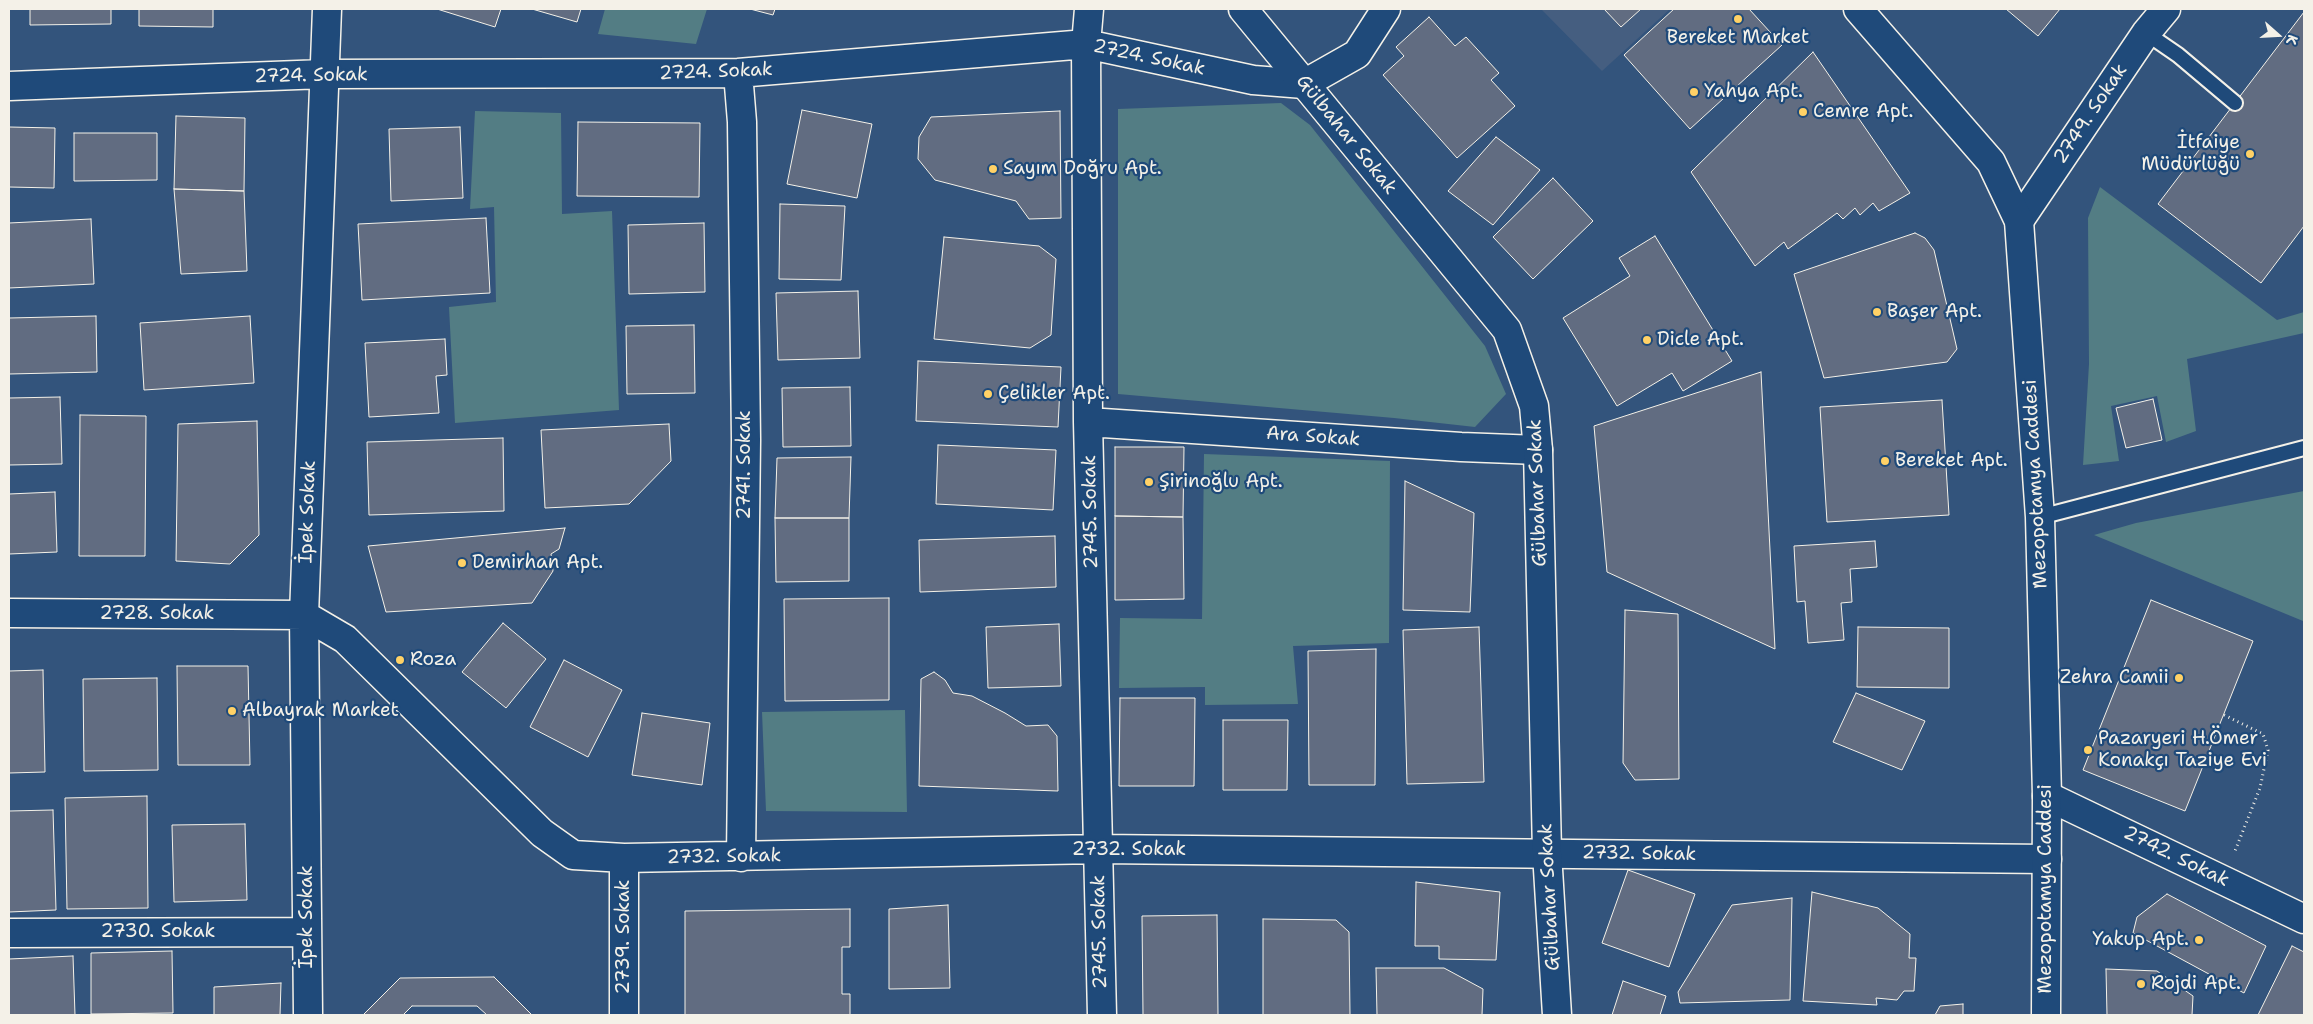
<!DOCTYPE html>
<html>
<head>
<meta charset="utf-8">
<style>
	body { margin:0 }
	#map { position:relative; width:2313px; height:1024px; overflow:hidden; background:#33547c; font-family:"Shantell Sans",sans-serif }
	canvas { display:block }
	.frame { position:absolute; inset:0; border:10px solid #f4f1e8; pointer-events:none }
	.north { position:absolute; left:2253px; top:10px; width:50px; height:50px; -webkit-text-stroke:4px #1f4a7a; paint-order:stroke; rotate:109deg; font-size:14px; font-weight:700; line-height:20px; text-align:center; color:#f4f1e8 }
	.north::after { content:''; display:block; margin:auto; width:18px; height:22px; background:#f4f1e8; clip-path:polygon(50% 0,100% 100%,50% 72%,0 100%) }
</style>
</head>
<body>
<div id="map">
<canvas width="2313" height="1024"></canvas>
<div class="frame"></div>
<div class="north">K</div>
</div>
<script>
const ctx = document.querySelector('canvas').getContext('2d');
ctx.lineJoin = 'round';
function paint(path, color) { ctx.fillStyle = color; ctx.fill(path, 'evenodd'); }
const toPath = rows => new Path2D(rows.map(r => 'M' + r).join(''));
function strokePath(path, color, width, dash) { ctx.strokeStyle = color; ctx.lineWidth = width; ctx.lineCap = dash ? 'butt' : 'round'; ctx.setLineDash(dash || []); ctx.stroke(path); }
function drawText(font, color, halo, rows, align = 'center') {
  ctx.font = font + ' "Shantell Sans",sans-serif'; ctx.lineWidth = 4.5; ctx.setLineDash([]); ctx.textBaseline = 'middle'; ctx.strokeStyle = halo; ctx.fillStyle = color; for (const [text, x, y, turn = 0] of rows) {
    ctx.save(); ctx.translate(x, y); ctx.rotate((+turn || 0) * Math.PI / 180); ctx.textAlign = isNaN(turn) ? turn : align; if (halo) ctx.strokeText(text, 0, 0); ctx.fillText(text, 0, 0); ctx.restore();
  }
}
paint(toPath([
	[1541,9,1670,9,1602,71]
]), '#455e80');
paint(toPath([
	[605,9,707,9,696,44,598,34],
	[1281,103,1310,125,1485,346,1506,394,1475,427,1394,418,1118,394,1118,109],
	[475,111,561,113,562,214,612,211,619,410,455,423,449,307,496,302,494,207,470,209],
	[2100,187,2277,320,2304,312,2304,333,2187,359,2196,431,2166,442,2157,396,2111,406,2119,461,2083,465,2089,364,2088,218],
	[1204,454,1390,461,1389,643,1293,646,1298,704,1205,705,1205,687,1119,688,1120,618,1202,619],
	[2304,491,2304,625,2303,621,2094,535,2136,523],
	[905,710,907,812,766,811,762,712]
]), '#537d84');
const building = toPath([
	[30,9,111,9,111,24,30,25,30,9],
	[139,9,213,9,213,27,139,26,139,9],
	[437,9,501,9,495,27,437,9],
	[532,9,581,9,577,22,532,9],
	[750,9,775,9,773,15,750,9],
	[1604,9,1641,9,1621,27,1604,9],
	[1674,9,1749,9,1782,45,1690,129,1624,55,1674,9],
	[2006,9,2060,9,2038,36,2006,9],
	[2304,12,2304,226,2261,283,2158,204,2304,12],
	[1429,17,1455,46,1466,37,1499,73,1491,80,1515,106,1457,158,1383,75,1404,56,1396,47,1429,17],
	[1813,52,1910,193,1879,211,1873,203,1860,215,1855,208,1843,219,1837,213,1788,249,1784,242,1755,266,1691,172,1813,52],
	[802,110,872,124,857,198,787,184,802,110],
	[1060,111,1061,218,1029,219,1016,201,935,180,918,159,919,137,931,117,1060,111],
	[176,116,245,118,244,191,174,189,176,116],
	[578,122,700,123,699,197,577,196,578,122],
	[9,127,55,128,54,188,9,187,9,127],
	[460,127,463,198,391,201,389,129,460,127],
	[74,133,157,133,157,180,74,181,74,133],
	[1496,137,1540,170,1493,225,1448,191,1496,137],
	[1553,178,1593,221,1533,279,1493,237,1553,178],
	[174,189,244,191,247,271,181,274,174,189],
	[780,204,845,206,841,280,779,279,780,204],
	[486,218,490,293,362,300,358,224,486,218],
	[91,219,94,284,9,288,9,223,91,219],
	[704,223,705,292,629,294,628,225,704,223],
	[1915,233,1925,238,1934,250,1957,349,1947,362,1824,378,1794,274,1915,233],
	[1655,236,1732,361,1683,391,1672,373,1617,406,1563,318,1630,276,1619,258,1655,236],
	[944,237,1039,246,1056,259,1051,335,1030,348,934,339,944,237],
	[858,291,860,358,778,360,776,293,858,291],
	[96,316,97,372,9,374,9,318,96,316],
	[250,316,254,383,144,390,140,323,250,316],
	[694,325,695,393,627,394,626,326,694,325],
	[445,339,447,375,436,376,439,413,369,417,365,343,445,339],
	[918,361,1061,367,1058,427,916,421,918,361],
	[1761,372,1775,649,1607,572,1594,426,1761,372],
	[850,387,851,446,783,447,782,388,850,387],
	[60,397,62,464,9,465,9,398,60,397],
	[2153,399,2162,440,2126,448,2116,408,2153,399],
	[1942,400,1949,515,1827,522,1820,407,1942,400],
	[80,415,146,416,145,556,79,556,80,415],
	[257,421,259,535,230,564,176,561,178,424,257,421],
	[669,424,671,461,629,504,545,508,541,430,669,424],
	[503,438,504,511,369,515,367,442,503,438],
	[938,445,1056,450,1053,510,936,504,938,445],
	[1115,447,1184,447,1183,517,1115,516,1115,447],
	[851,457,849,518,775,518,777,458,851,457],
	[1405,481,1474,513,1470,612,1403,610,1405,481],
	[55,492,57,552,9,554,9,494,55,492],
	[1115,516,1183,517,1184,599,1115,600,1115,516],
	[775,518,849,518,849,581,776,582,775,518],
	[565,528,559,549,551,554,553,571,532,603,386,612,368,546,565,528],
	[1055,536,1056,587,920,592,919,540,1055,536],
	[1875,541,1877,567,1850,569,1852,602,1841,603,1844,640,1808,643,1805,601,1797,602,1794,546,1875,541],
	[889,598,889,700,785,701,784,599,889,598],
	[2151,600,2253,641,2185,811,2083,770,2151,600],
	[1625,610,1678,614,1679,779,1635,780,1623,763,1625,610],
	[503,623,546,659,506,708,462,672,503,623],
	[1059,624,1061,686,988,688,986,627,1059,624],
	[1479,627,1484,782,1407,784,1403,630,1479,627],
	[1858,627,1949,628,1949,688,1857,687,1858,627],
	[1376,649,1375,785,1309,785,1308,651,1376,649],
	[564,660,622,690,588,757,530,727,564,660],
	[177,666,248,666,250,765,178,765,177,666],
	[43,670,45,772,9,773,9,671,43,670],
	[934,672,945,680,953,693,972,696,1005,713,1026,726,1048,725,1057,736,1058,791,919,786,921,679,934,672],
	[157,678,158,770,84,771,83,679,157,678],
	[1856,693,1925,721,1902,770,1833,742,1856,693],
	[1120,698,1195,698,1194,786,1119,786,1120,698],
	[642,713,710,723,702,785,632,775,642,713],
	[1223,720,1288,720,1287,790,1223,790,1223,720],
	[147,796,148,908,67,909,65,798,147,796],
	[53,810,56,910,9,912,9,811,53,810],
	[245,824,247,900,174,902,172,825,245,824],
	[1628,870,1695,894,1669,967,1602,943,1628,870],
	[1416,882,1500,892,1496,960,1439,959,1439,946,1415,946,1416,882],
	[1812,892,1878,908,1910,934,1909,958,1916,958,1914,991,1904,991,1897,1000,1876,998,1877,1005,1803,1001,1812,892],
	[2167,894,2266,946,2244,993,2133,933,2137,917,2167,894],
	[1792,898,1790,1000,1680,1003,1678,992,1732,905,1792,898],
	[948,905,950,988,889,989,889,909,948,905],
	[850,909,850,947,842,947,842,994,850,994,850,1015,685,1015,685,911,850,909],
	[1217,915,1218,1015,1143,1015,1142,916,1217,915],
	[1263,919,1336,920,1349,932,1350,1015,1263,1015,1263,919],
	[2292,946,2304,952,2304,1015,2258,1015,2292,946],
	[172,951,173,1013,91,1014,91,953,172,951],
	[73,956,75,1015,9,1015,9,959,73,956],
	[1376,968,1444,968,1483,989,1482,1015,1377,1015,1376,968],
	[2106,969,2157,971,2193,996,2192,1015,2107,1015,2106,969],
	[494,977,532,1015,363,1015,400,978,494,977],
	[1623,981,1666,996,1660,1015,1612,1015,1623,981],
	[281,983,280,1015,214,1015,214,987,281,983],
	[1963,1004,1963,1015,1935,1015,1940,1006,1963,1004],
	[412,1006,477,1006,487,1015,403,1015,412,1006]
]);
paint(building, '#616c81');
strokePath(building, '#f4f1e8', 1);
const lane = toPath([
	[2146,33,2178,55,2235,103],
	[2040,517,2304,448]
]);
const street = toPath([
	[1089,9,1086,44,1088,422,1102,1015],
	[738,73,742,122,746,440,741,857],
	[9,86,324,74,738,73,1086,44,1253,80,1304,84,1357,54,1386,9],
	[2019,221,2146,33,2166,9],
	[1088,422,1461,447,1538,450],
	[9,613,304,615,345,639,542,833,573,855,624,858,1099,849,2047,859],
	[2047,796,2304,919],
	[9,933,307,932],
	[308,1015,304,615,327,9],
	[624,1015,624,858]
]);
const secondary = toPath([
	[1243,9,1507,330,1534,406,1538,450,1547,853,1557,1015],
	[1858,9,1991,162,2019,221,2040,517,2047,796,2046,1015]
]);
strokePath(lane, '#f4f1e8', 18);
strokePath(street, '#f4f1e8', 31);
strokePath(secondary, '#f4f1e8', 31);
strokePath(toPath([
	[2224,715,2263,734,2268,750,2260,788,2235,851]
]), '#f4f1e8', 3, [1, 4]);
strokePath(lane, '#1f4a7a', 14);
strokePath(street, '#1f4a7a', 28);
strokePath(secondary, '#1f4a7a', 28);
for (const [x, y, r, color] of [
	[1738,19,5,"#ffd166"],
	[1694,92,5,"#ffd166"],
	[1803,112,5,"#ffd166"],
	[2250,154,5,"#ffd166"],
	[993,169,5,"#ffd166"],
	[1877,312,5,"#ffd166"],
	[1647,340,5,"#ffd166"],
	[988,394,5,"#ffd166"],
	[1885,461,5,"#ffd166"],
	[1149,482,5,"#ffd166"],
	[462,563,5,"#ffd166"],
	[400,660,5,"#ffd166"],
	[2179,678,5,"#ffd166"],
	[232,711,5,"#ffd166"],
	[2088,750,5,"#ffd166"],
	[2199,940,5,"#ffd166"],
	[2141,984,5,"#ffd166"]
]) { const dot = new Path2D(); dot.arc(x, y, r, 0, 2 * Math.PI); ctx.fillStyle = color; ctx.fill(dot); strokePath(dot, '#1f4a7a', 2); }
drawText('19px', '#f4f1e8', '#1f4a7a', [
	["Bereket Market",1738,38,"center"],
	["Yahya Apt.",1704,92],
	["Cemre Apt.",1813,112],
	["İtfaiye",2240,143,"right"],
	["Müdürlüğü",2240,165,"right"],
	["Sayım Doğru Apt.",1003,169],
	["Başer Apt.",1887,312],
	["Dicle Apt.",1657,340],
	["Çelikler Apt.",998,394],
	["Bereket Apt.",1895,461],
	["Şirinoğlu Apt.",1159,482],
	["Demirhan Apt.",472,563],
	["Roza",410,660],
	["Zehra Camii",2169,678,"right"],
	["Albayrak Market",242,711],
	["Pazaryeri H.Ömer",2098,739],
	["Konakçı Taziye Evi",2098,761],
	["Yakup Apt.",2189,940,"right"],
	["Rojdi Apt.",2151,984]
], 'left');
drawText('19px', '#f4f1e8', '#1f4a7a', [
	["2724. Sokak",1149,58,12],
	["2724. Sokak",716,72,-2],
	["2724. Sokak",311,76,-1],
	["2749. Sokak",2091,114,-56],
	["Gülbahar Sokak",1346,135,51],
	["Ara Sokak",1313,437,4],
	["2741. Sokak",745,465,-90],
	["Mezopotamya Caddesi",2036,484,-93],
	["Gülbahar Sokak",1538,493,-92],
	["İpek Sokak",308,512,-88],
	["2745. Sokak",1091,512,-91],
	["2728. Sokak",157,614],
	["2732. Sokak",1129,850],
	["2732. Sokak",1639,854,1],
	["2732. Sokak",724,857,-1],
	["2742. Sokak",2176,857,26],
	["Mezopotamya Caddesi",2046,889,-90],
	["Gülbahar Sokak",1550,897,-93],
	["İpek Sokak",307,917,-90],
	["2730. Sokak",158,932],
	["2745. Sokak",1100,932,-91],
	["2739. Sokak",624,937,-90]
]);
</script>
</body>
</html>
